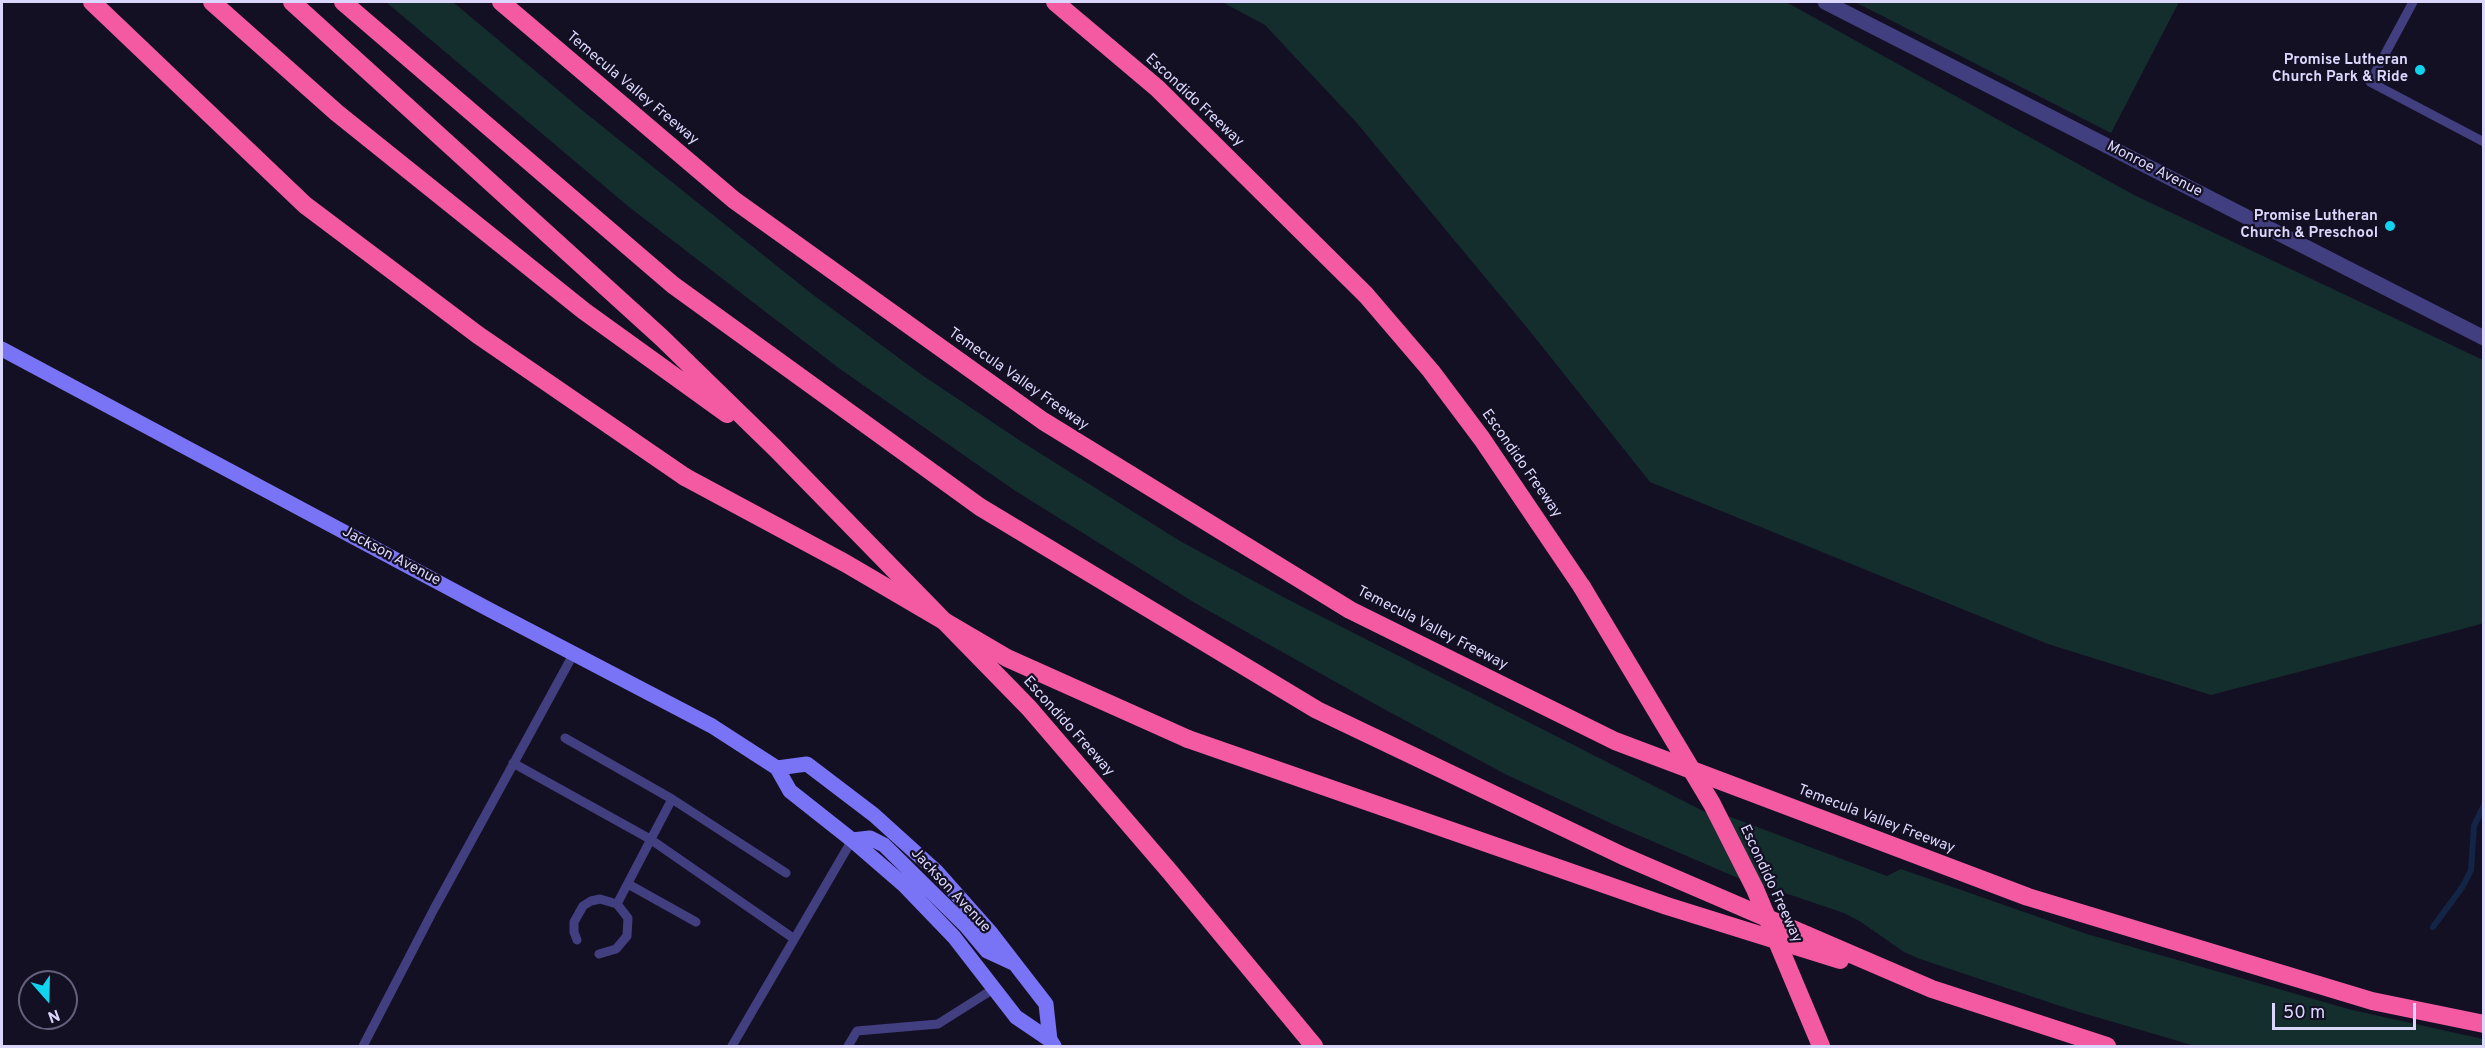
<!DOCTYPE html>
<html>
<head>
<meta charset="utf-8">
<style>
	body { margin:0 }
	#map { position:relative; width:2485px; height:1048px; overflow:hidden; background:#141024; font-family:Overpass,sans-serif }
	canvas { display:block }
	.frame { position:absolute; inset:0; border:3px solid #dbd6fc; pointer-events:none }
	.north { position:absolute; left:18px; top:970px; width:60px; height:60px; box-sizing:border-box; background:#141024; border:2px solid #645f7a; border-radius:50%; rotate:160deg; font-size:16px; font-weight:700; line-height:24px; text-align:center; color:#dbd6fc }
	.north::after { content:''; display:block; margin:auto; width:21px; height:27px; background:#10d4ee; clip-path:polygon(50% 0,100% 100%,50% 72%,0 100%) }
	.scale { position:absolute; left:2272px; top:1003px; width:144px; height:27px; box-sizing:border-box; border:3px solid #dbd6fc; border-top:0; padding-left:8px; font-size:18px; line-height:21px; white-space:nowrap; color:#dbd6fc; -webkit-text-stroke:4px #141024; paint-order:stroke }
</style>
</head>
<body>
<div id="map">
<canvas width="2485" height="1048"></canvas>
<div class="frame"></div>
<div class="north">N</div>
<div class="scale">50 m</div>
</div>
<script>
const ctx = document.querySelector('canvas').getContext('2d');
ctx.lineJoin = 'round';
function paint(path, color) { ctx.fillStyle = color; ctx.fill(path, 'evenodd'); }
const toPath = rows => new Path2D(rows.map(r => 'M' + r).join(''));
function strokePath(path, color, width, dash) { ctx.strokeStyle = color; ctx.lineWidth = width; ctx.lineCap = dash ? 'butt' : 'round'; ctx.setLineDash(dash || []); ctx.stroke(path); }
function drawText(font, color, halo, rows, align = 'center') {
  ctx.font = font + ' Overpass,sans-serif'; ctx.lineWidth = 4.5; ctx.setLineDash([]); ctx.textBaseline = 'middle'; ctx.strokeStyle = halo; ctx.fillStyle = color; for (const [text, x, y, turn = 0] of rows) {
    ctx.save(); ctx.translate(x, y); ctx.rotate((+turn || 0) * Math.PI / 180); ctx.textAlign = isNaN(turn) ? turn : align; if (halo) ctx.strokeText(text, 0, 0); ctx.fillText(text, 0, 0); ctx.restore();
  }
}
paint(toPath([
	[386,2,453,2,583,111,812,294,922,375,1022,442,1180,541,1285,598,1709,814,1745,881,1617,826,1507,775,1382,708,1195,603,1014,490,840,369,629,207],
	[1222,2,1786,2,2134,195,2483,360,2483,621,2481,624,2211,695,2048,644,1650,482,1529,330,1356,122,1265,25],
	[1855,2,2179,2,2111,133],
	[1720,813,1887,876,1901,869,2087,934,2352,1010,2483,1039,2483,1046,2195,1046,2069,1009,1920,959,1904,952,1861,922,1844,913,1761,885]
]), '#142d2d');
strokePath(toPath([
	[2433,927,2463,886,2471,870,2474,826,2484,805]
]), '#122547', 6);
strokePath(toPath([
	[2413,2,2370,82,2484,142],
	[565,738,672,799],
	[513,763,650,839,793,938],
	[628,884,696,922],
	[617,904,672,799,786,873],
	[577,940,574,932,574,922,583,906,591,901,600,899,617,904,628,918,627,936,616,949,599,954],
	[363,1046,434,909,574,653],
	[732,1046,852,840],
	[848,1046,857,1031,938,1024,995,988]
]), '#423f80', 9);
strokePath(toPath([
	[1825,2,2484,338]
]), '#423f80', 15);
strokePath(toPath([
	[2,349,490,610,712,726,777,768,790,791,852,840,904,885,954,937,1016,1017,1050,1040,1054,1046],
	[777,768,807,764,874,815,936,871,991,933,1046,1004,1050,1040],
	[852,840,870,838,884,845,966,926,987,951,1013,963]
]), '#7974f5', 15);
strokePath(toPath([
	[92,2,305,205,478,335,685,477],
	[212,2,337,113,584,311,727,414],
	[292,2,662,338,775,448,1029,708,1170,872,1314,1046],
	[343,2,673,285,980,507,1317,710,1623,856,1932,989,2107,1046],
	[501,2,734,200,1043,421,1350,610,1615,741,2028,897,2372,1001,2484,1024],
	[1055,2,1157,88,1366,295,1431,371,1482,439,1582,587],
	[1188,739,1667,906,1840,960]
]), '#f45aa1', 18);
strokePath(toPath([
	[685,477,845,563,1007,658,1188,739],
	[1582,587,1712,804,1755,889,1821,1046]
]), '#f45aa1', 18);
for (const [x, y, r, color] of [
	[2420,70,6,"#10d4ee"],
	[2390,226,6,"#10d4ee"]
]) { const dot = new Path2D(); dot.arc(x, y, r, 0, 2 * Math.PI); ctx.fillStyle = color; ctx.fill(dot); strokePath(dot, '#141024', 2); }
drawText('bold 15px', '#dbd6fc', '#141024', [
	["Promise Lutheran",2408,61],
	["Church Park & Ride",2408,78],
	["Promise Lutheran",2378,217],
	["Church & Preschool",2378,234]
], 'right');
drawText('15px', '#dbd6fc', '#141024', [
	["Temecula Valley Freeway",632,89,40],
	["Escondido Freeway",1194,101,43],
	["Monroe Avenue",2154,170,27],
	["Temecula Valley Freeway",1018,380,35],
	["Escondido Freeway",1521,464,55],
	["Jackson Avenue",391,557,28],
	["Temecula Valley Freeway",1432,629,27],
	["Escondido Freeway",1068,727,48],
	["Temecula Valley Freeway",1876,820,21],
	["Escondido Freeway",1770,884,65],
	["Jackson Avenue",950,891,47]
]);
</script>
</body>
</html>
